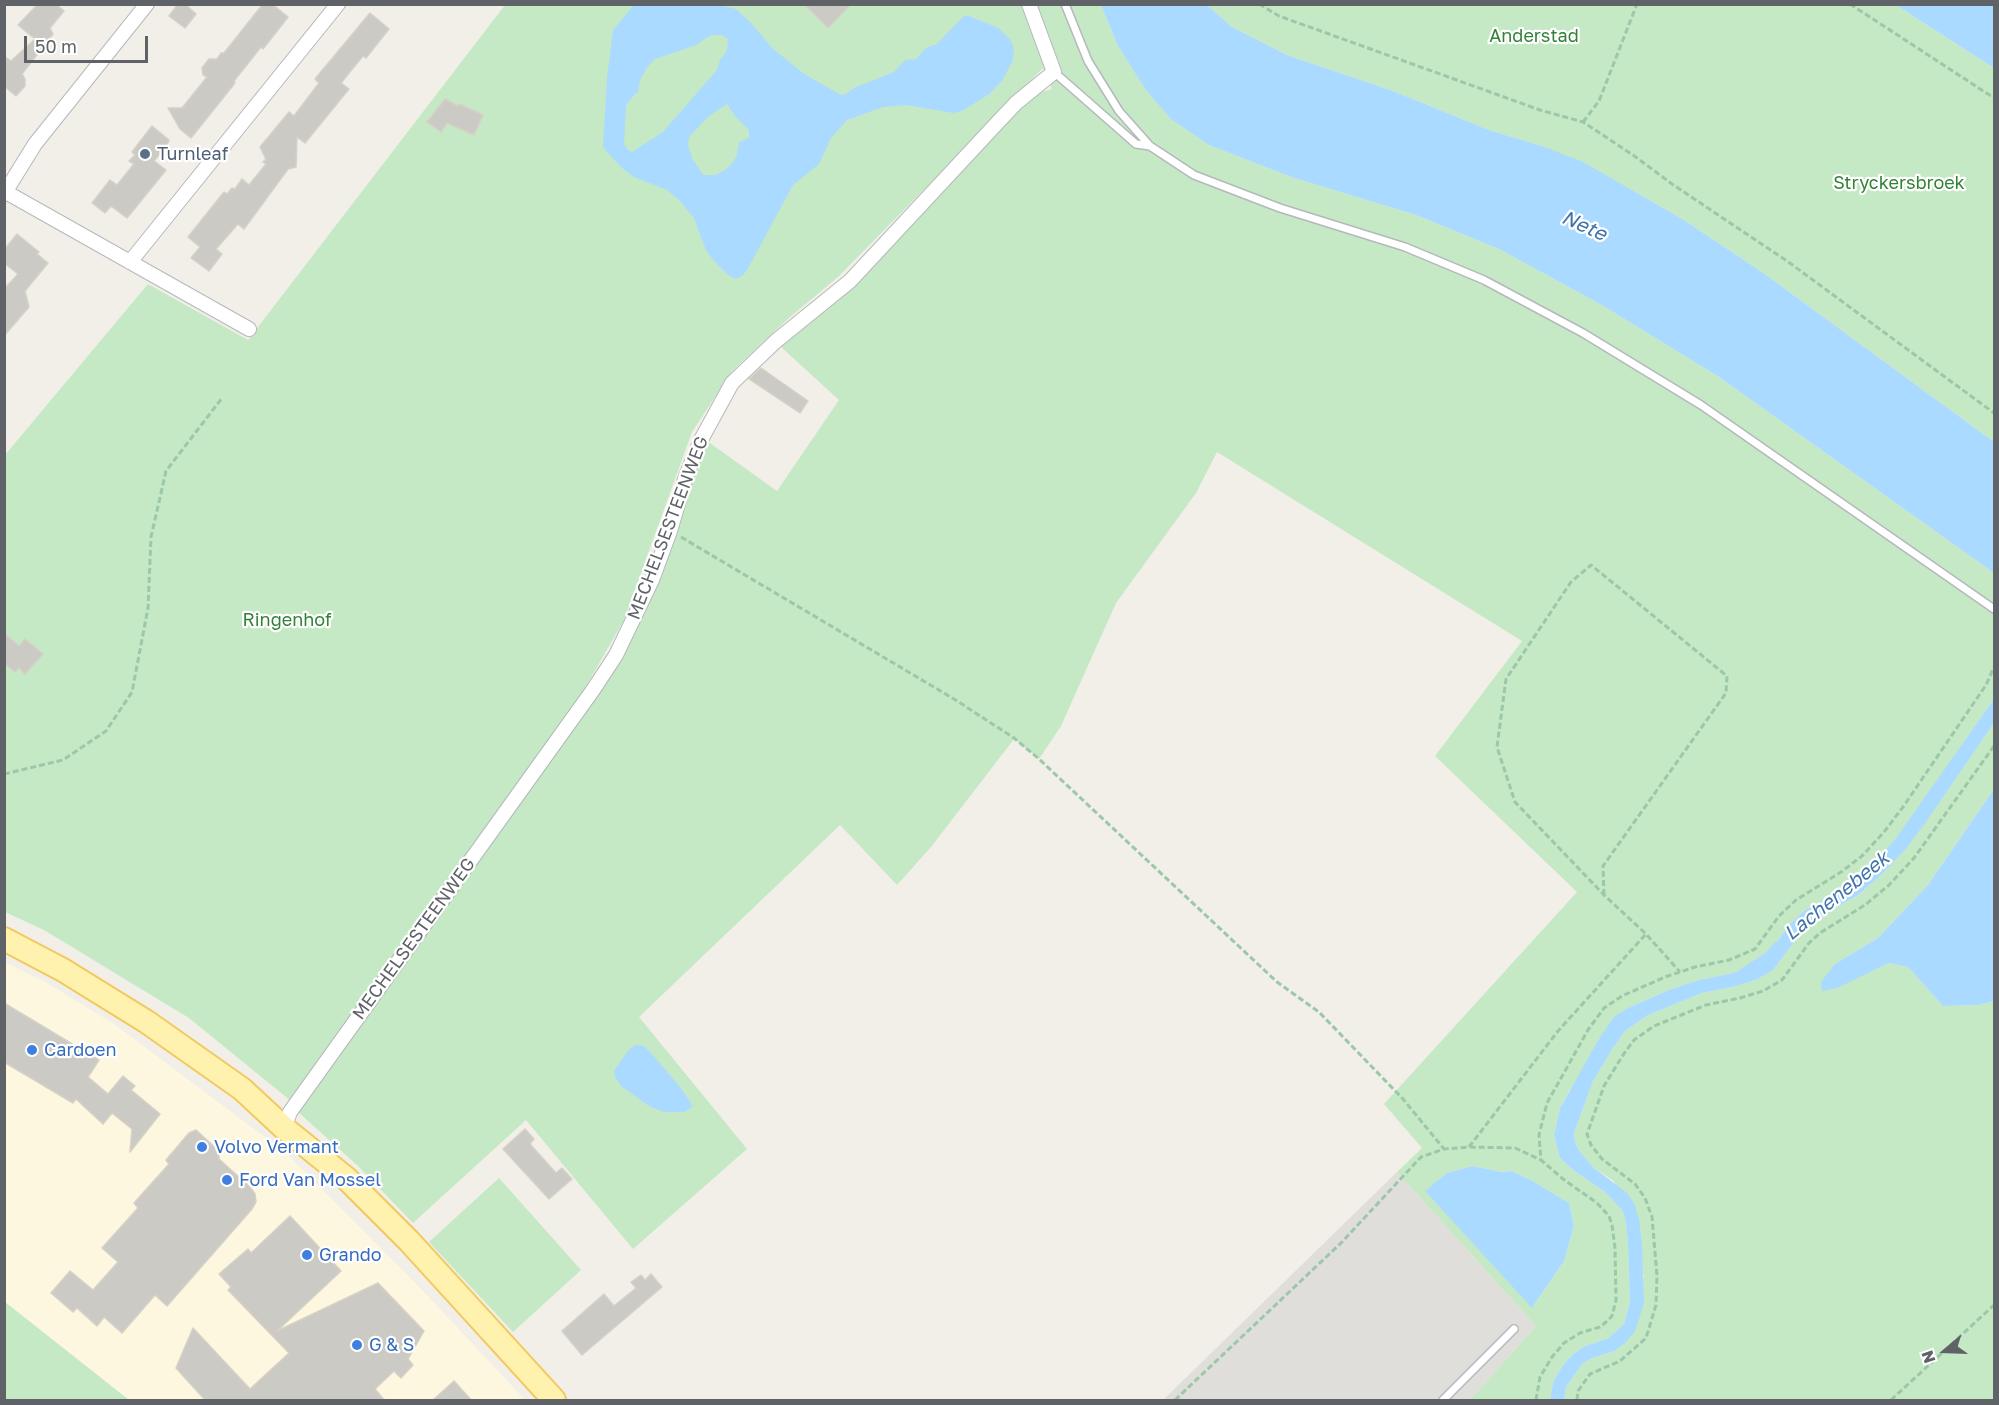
<!DOCTYPE html>
<html>
<head>
<meta charset="utf-8">
<style>
	body { margin:0 }
	#map { position:relative; width:1999px; height:1405px; overflow:hidden; background:#f1efe8; font-family:"Golos Text",sans-serif }
	canvas { display:block }
	.frame { position:absolute; inset:0; border:6px solid #5f6368; pointer-events:none }
	.north { position:absolute; left:1915px; top:1321px; width:60px; height:60px; -webkit-text-stroke:4px #fff; paint-order:stroke; rotate:251deg; font-size:16px; font-weight:700; line-height:24px; text-align:center; color:#5f6368 }
	.north::after { content:''; display:block; margin:auto; width:21px; height:27px; background:#5f6368; clip-path:polygon(50% 0,100% 100%,50% 72%,0 100%) }
	.scale { position:absolute; left:24px; top:36px; width:124px; height:27px; box-sizing:border-box; border:3px solid #5f6368; border-top:0; padding-left:8px; font-size:18px; line-height:21px; white-space:nowrap; color:#5f6368; -webkit-text-stroke:4px #fff; paint-order:stroke }
</style>
</head>
<body>
<div id="map">
<canvas width="1999" height="1405"></canvas>
<div class="frame"></div>
<div class="north">N</div>
<div class="scale">50 m</div>
</div>
<script>
const ctx = document.querySelector('canvas').getContext('2d');
ctx.lineJoin = 'round';
function paint(path, color) { ctx.fillStyle = color; ctx.fill(path, 'evenodd'); }
const toPath = rows => new Path2D(rows.map(r => 'M' + r).join(''));
function strokePath(path, color, width, dash) { ctx.strokeStyle = color; ctx.lineWidth = width; ctx.lineCap = dash ? 'butt' : 'round'; ctx.setLineDash(dash || []); ctx.stroke(path); }
function drawText(font, color, halo, rows, align = 'center') {
  ctx.font = font + ' "Golos Text",sans-serif'; ctx.lineWidth = 4.5; ctx.setLineDash([]); ctx.textBaseline = 'middle'; ctx.strokeStyle = halo; ctx.fillStyle = color; for (const [text, x, y, turn = 0] of rows) {
    ctx.save(); ctx.translate(x, y); ctx.rotate((+turn || 0) * Math.PI / 180); ctx.textAlign = isNaN(turn) ? turn : align; if (halo) ctx.strokeText(text, 0, 0); ctx.fillText(text, 0, 0); ctx.restore();
  }
}
paint(toPath([
	[4,962,45,982,114,1024,286,1153,424,1292,525,1400,129,1400,5,1302]
]), '#fef7e0');
paint(toPath([
	[1397,1172,1536,1326,1470,1400,1163,1400]
]), '#e0deda');
paint(toPath([
	[505,5,1101,5,1118,46,1147,90,1172,120,1209,145,1291,177,1416,215,1499,249,1600,304,1719,377,1994,573,1994,699,1895,841,1871,866,1849,884,1804,911,1789,925,1764,960,1752,966,1733,973,1699,980,1671,989,1628,1008,1600,1037,1580,1075,1569,1091,1560,1108,1554,1135,1560,1158,1572,1169,1605,1192,1622,1210,1626,1222,1628,1246,1630,1302,1624,1324,1615,1332,1607,1339,1585,1346,1573,1354,1563,1365,1553,1382,1550,1400,1470,1400,1536,1326,1397,1172,1422,1148,1384,1104,1577,892,1435,756,1522,641,1217,452,1196,493,1116,603,1061,726,1039,759,1014,739,931,847,897,885,840,825,639,1017,747,1149,633,1249,526,1120,413,1223,358,1166,297,1111,348,1043,598,694,707,441,777,491,839,400,780,346,854,286,1020,108,1038,93,1052,89,1043,68,839,276,790,317,732,371,692,432,624,620,582,693,291,1101,189,1018,44,930,5,912,5,455,148,284,248,340],
	[1472,1166,1502,1172,1511,1171,1531,1180,1569,1203,1574,1226,1564,1261,1533,1307,1426,1192,1447,1173],
	[1207,5,1896,5,1994,68,1994,442,1762,272,1684,220,1635,192,1542,146,1489,130,1393,91,1287,55,1232,27],
	[1994,723,1994,789,1928,885,1878,938,1835,964,1868,973,1889,963,1908,967,1943,1006,1979,1005,1994,1001,1994,1400,1564,1400,1566,1387,1582,1364,1590,1359,1614,1351,1644,1276,1614,1181,1594,1168,1580,1152,1575,1142,1574,1133,1593,1081,1613,1048,1625,1031,1648,1015,1702,993,1737,986,1758,979,1773,970,1800,934,1813,922,1858,895,1880,876,1905,850],
	[499,1178,581,1270,513,1332,429,1242],
	[4,1302,5,1302,129,1400,5,1400]
]), '#c5e8c5');
paint(toPath([
	[634,5,718,5,736,9,752,24,772,48,804,74,841,95,846,94,854,88,894,72,905,60,916,59,926,48,937,44,964,16,969,16,998,28,1010,39,1014,48,1013,60,1002,81,989,94,964,110,954,113,906,105,883,107,847,120,831,138,819,164,793,185,747,270,742,276,735,279,727,274,714,261,706,250,694,218,679,200,667,190,634,177,621,167,606,151,603,146,607,79,613,30],
	[711,35,722,35,728,39,727,50,720,60,717,70,663,132,632,152,628,150,624,144,626,105,633,96,638,92,640,80,648,66,655,59,696,45],
	[727,104,735,116,749,130,749,138,739,142,737,155,732,164,725,170,716,175,703,175,692,158,688,145,689,137,709,116],
	[1101,5,1207,5,1232,27,1287,55,1393,91,1489,130,1542,146,1583,162,1684,220,1762,272,1994,442,1994,573,1719,377,1600,304,1499,249,1416,215,1291,177,1209,145,1172,120,1146,90,1118,46],
	[1896,5,1994,5,1994,68,1983,61],
	[1994,699,1994,723,1925,823,1905,850,1880,876,1858,895,1812,922,1800,934,1773,970,1758,979,1737,986,1702,993,1648,1015,1625,1031,1613,1048,1593,1081,1574,1133,1575,1142,1580,1152,1594,1168,1626,1192,1634,1203,1639,1219,1642,1245,1644,1303,1635,1331,1625,1343,1614,1351,1590,1359,1582,1364,1566,1387,1564,1400,1550,1400,1553,1382,1563,1365,1573,1354,1585,1346,1607,1339,1615,1332,1624,1324,1630,1302,1628,1246,1626,1222,1622,1210,1605,1192,1572,1169,1560,1158,1554,1135,1560,1108,1600,1037,1614,1017,1628,1008,1671,989,1699,980,1733,973,1752,966,1764,960,1789,925,1804,911,1849,884,1871,866,1894,841],
	[1994,789,1994,1001,1979,1005,1943,1006,1908,967,1889,963,1837,988,1822,991,1821,982,1835,964,1878,938,1928,885],
	[635,1045,644,1046,651,1053,680,1087,691,1103,692,1107,684,1112,664,1112,649,1106,621,1086,615,1077,614,1071,627,1052],
	[1472,1166,1502,1172,1511,1171,1531,1180,1569,1203,1574,1226,1564,1261,1532,1308,1425,1191,1447,1173]
]), '#aadaff');
strokePath(toPath([
	[1742,971,1767,955,1777,944]
]), '#aadaff', 5);
const building = toPath([
	[38,4,56,4,64,11,50,28,53,34,22,74,25,79,25,86,16,96,4,86,4,56,11,61,35,39,18,25,38,4],
	[178,4,185,4,196,14,185,28,169,16,178,4],
	[263,4,272,4,288,17,263,49,261,47,234,81,235,83,191,138,180,129,168,108,182,108,207,77,203,75,202,68,209,59,217,59,221,53,224,53,263,4],
	[804,4,851,4,828,28,804,4],
	[370,13,389,29,366,58,363,56,341,83,349,89,305,143,297,137,296,167,288,169,244,229,238,224,216,249,222,254,209,271,191,258,200,247,188,237,224,192,227,194,232,188,235,189,242,179,249,185,266,164,263,162,266,159,260,147,289,112,294,116,319,83,315,79,370,13],
	[445,99,458,106,459,104,483,115,474,135,447,123,441,132,427,122,445,99],
	[152,126,169,140,167,145,154,161,166,170,127,218,111,206,105,213,92,203,110,180,117,185,134,164,129,161,135,155,132,152,152,126],
	[17,234,39,252,37,254,48,263,25,291,29,307,4,336,4,289,18,274,4,263,4,250,17,234],
	[761,368,808,401,800,413,749,379,761,368],
	[4,633,19,646,25,639,43,654,25,674,19,668,15,672,4,663,4,633],
	[4,1003,99,1060,88,1077,108,1094,123,1076,135,1086,131,1090,160,1114,130,1152,132,1129,112,1113,103,1124,76,1099,73,1103,4,1062,4,1003],
	[525,1129,534,1139,530,1144,556,1173,562,1168,572,1179,549,1199,503,1149,525,1129],
	[196,1130,219,1151,219,1159,251,1188,255,1194,256,1202,252,1209,167,1306,155,1295,122,1333,104,1317,97,1326,77,1308,73,1312,51,1293,70,1271,93,1290,118,1262,102,1248,138,1208,134,1203,169,1164,166,1160,189,1133,196,1130],
	[290,1216,341,1271,277,1331,378,1283,424,1331,408,1359,413,1365,401,1378,394,1371,375,1389,385,1401,206,1401,176,1368,193,1328,250,1389,289,1353,228,1290,231,1287,219,1274,248,1249,251,1253,290,1216],
	[651,1274,662,1287,582,1355,562,1331,604,1294,614,1306,636,1288,631,1282,641,1275,645,1280,651,1274],
	[454,1381,472,1401,432,1401,454,1381]
]);
paint(building, '#cccac5');
strokePath(building, '#d6d1c6', 1.5);
const lane = toPath([
	[1065,4,1088,61,1119,111,1150,146,1194,175,1280,208,1405,247,1484,280,1583,333,1701,405,1994,609],
	[1054,72,1136,144,1150,146],
	[1443,1400,1514,1329]
]);
const street = toPath([
	[4,191,249,329],
	[4,194,35,144,147,4],
	[130,262,338,4],
	[284,1128,290,1112,593,690,616,655,652,580,670,531,686,476,702,438,732,383,776,341,850,281,999,121,1016,103,1054,72,1029,4]
]);
const primary = toPath([
	[4,939,63,970,147,1022,242,1089,284,1128,346,1178,409,1241,554,1400]
]);
strokePath(lane, '#b5b8bc', 10);
strokePath(street, '#b5b8bc', 16);
strokePath(primary, '#f2c960', 26);
strokePath(toPath([
	[1259,4,1279,16,1540,110,1583,122,1633,155,1672,184,1787,261,1994,413],
	[1850,4,1994,98],
	[1583,122,1599,101,1637,4],
	[681,537,954,699,1014,738,1039,759,1277,982,1319,1012,1403,1099,1444,1149],
	[4,774,63,760,106,731,132,692,148,608,151,537,166,471,222,398],
	[1604,895,1603,866,1726,693,1727,676,1591,565,1571,582,1506,679,1497,747,1515,802,1604,895,1646,934,1680,972],
	[1469,1147,1558,1031,1646,934],
	[1175,1400,1341,1243,1421,1157,1444,1149,1469,1147,1515,1148,1541,1160],
	[1536,1400,1540,1377,1552,1357,1564,1343,1580,1333,1600,1327,1606,1322,1612,1316,1616,1300,1615,1248,1612,1225,1609,1216,1597,1203,1563,1179,1541,1160,1539,1135,1547,1103,1588,1030,1604,1008,1622,996,1665,977,1695,967,1729,960,1755,949,1779,916,1796,900,1841,872,1862,856,1884,832,1903,807,1986,685,1994,667],
	[1577,1400,1578,1391,1590,1374,1620,1361,1646,1338,1656,1305,1657,1276,1652,1217,1645,1198,1635,1184,1602,1159,1591,1145,1587,1134,1604,1086,1623,1055,1634,1040,1654,1026,1706,1005,1740,998,1763,991,1782,980,1809,943,1820,933,1865,905,1889,885,1914,858,1994,746],
	[1891,1400,1994,1305]
]), '#9cc7a9', 3, [6, 3]);
strokePath(lane, '#fff', 7);
strokePath(street, '#fff', 14);
strokePath(primary, '#fff2af', 22);
for (const [x, y, r, color] of [
	[145,154,6,"#5c6f8a"],
	[32,1050,6,"#3f7fe0"],
	[202,1147,6,"#3f7fe0"],
	[227,1180,6,"#3f7fe0"],
	[307,1255,6,"#3f7fe0"],
	[357,1345,6,"#3f7fe0"]
]) { const dot = new Path2D(); dot.arc(x, y, r, 0, 2 * Math.PI); ctx.fillStyle = color; ctx.fill(dot); strokePath(dot, '#fff', 2); }
drawText('18px', '#348238', '#fff', [
	["Anderstad",1534,36],
	["Stryckersbroek",1899,183],
	["Ringenhof",287,620]
]);
drawText('18px', '#4e5e75', '#fff', [
	["Turnleaf",157,154]
], 'left');
drawText('18px', '#5f6368', '#fff', [
	["MECHELSESTEENWEG",668,528,-69],
	["MECHELSESTEENWEG",414,939,-54]
]);
drawText('18px', '#366cbe', '#fff', [
	["Cardoen",44,1050],
	["Volvo Vermant",214,1147],
	["Ford Van Mossel",239,1180],
	["Grando",319,1255],
	["G & S",369,1345]
], 'left');
drawText('italic 20px', '#4174aa', '#fff', [
	["Nete",1584,226,24],
	["Lachenebeek",1837,896,-39]
]);
</script>
</body>
</html>
